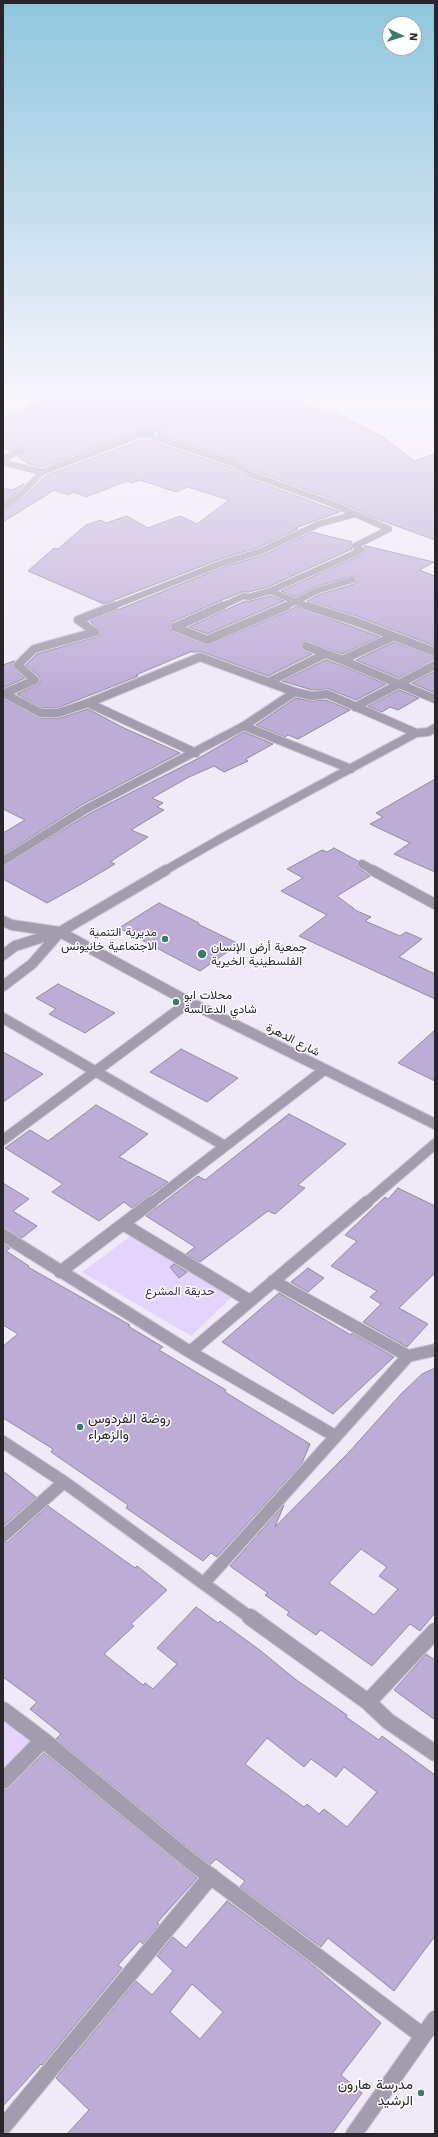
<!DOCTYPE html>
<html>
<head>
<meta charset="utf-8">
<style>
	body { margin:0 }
	#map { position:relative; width:438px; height:2137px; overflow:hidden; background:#efe9f8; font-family:"Work Sans",sans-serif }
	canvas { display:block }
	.frame { position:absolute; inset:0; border:4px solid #28252b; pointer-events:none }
	.north { position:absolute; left:382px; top:16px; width:40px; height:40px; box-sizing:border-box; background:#fff; border:1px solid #a9a8aa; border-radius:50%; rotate:94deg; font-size:11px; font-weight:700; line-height:16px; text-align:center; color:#28252b }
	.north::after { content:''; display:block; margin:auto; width:14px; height:18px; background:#3c7b68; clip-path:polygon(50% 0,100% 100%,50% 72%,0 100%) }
</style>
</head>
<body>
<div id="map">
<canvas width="438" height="2137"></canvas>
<div class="frame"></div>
<div class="north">N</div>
</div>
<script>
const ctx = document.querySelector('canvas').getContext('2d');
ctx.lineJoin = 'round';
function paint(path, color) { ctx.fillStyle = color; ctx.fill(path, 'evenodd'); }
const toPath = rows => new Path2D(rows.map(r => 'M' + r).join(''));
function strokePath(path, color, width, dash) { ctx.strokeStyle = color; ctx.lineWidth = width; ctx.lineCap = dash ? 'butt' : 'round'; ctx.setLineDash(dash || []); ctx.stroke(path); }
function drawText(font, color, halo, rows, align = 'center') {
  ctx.font = font + ' "Work Sans",Vazirmatn,sans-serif'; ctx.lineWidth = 3; ctx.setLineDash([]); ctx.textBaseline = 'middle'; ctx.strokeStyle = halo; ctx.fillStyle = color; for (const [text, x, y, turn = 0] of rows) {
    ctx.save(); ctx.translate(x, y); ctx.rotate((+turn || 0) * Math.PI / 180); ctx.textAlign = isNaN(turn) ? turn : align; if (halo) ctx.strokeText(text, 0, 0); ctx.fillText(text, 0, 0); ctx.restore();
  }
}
paint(toPath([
	[139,1230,242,1287,191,1336,82,1272],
	[3,1721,35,1743,3,1773]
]), '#e4d3fd');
const building = toPath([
	[49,395,287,395,327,413,335,412,383,437,414,461,435,454,435,540,377,519,332,499,254,471,236,460,157,434,163,429,160,424,42,467,29,464,18,457,24,453,22,447,9,451,3,447,3,418,32,406,27,405,49,395],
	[144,439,233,468,250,479,340,512,295,528,298,529,257,548,223,558,104,604,28,571,54,548,58,549,86,525,101,520,106,523,127,516,148,528,180,516,197,524,229,500,188,487,176,492,140,480,132,483,127,481,86,497,74,492,68,495,54,490,3,522,3,511,22,499,45,476,144,439],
	[24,484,16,493,3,502,3,488,12,490,24,484],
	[312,532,352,542,351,546,352,549,268,587,249,592,242,592,220,601,172,622,170,626,170,630,207,645,289,611,296,606,380,637,342,654,305,641,301,644,302,649,312,654,268,676,202,652,190,652,136,675,138,676,126,681,57,708,42,708,17,694,40,683,39,676,26,665,37,654,99,636,100,630,90,621,226,566,261,556,312,532],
	[366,546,434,562,419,570,435,576,435,646,356,616,307,601,321,594,354,584,356,581,353,576,318,586,295,597,281,591,363,554,365,551,364,547,366,546],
	[270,596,284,601,207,634,189,627,245,601,250,601,270,596],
	[394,642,435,657,435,660,399,678,356,660,394,642],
	[326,660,340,665,386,684,356,700,329,689,312,690,282,681,326,660],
	[14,661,13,667,25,678,3,688,3,665,14,661],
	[435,671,435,693,412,683,435,671],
	[399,690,419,698,398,710,390,707,382,712,368,706,399,690],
	[296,698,311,701,326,700,350,710,298,739,288,735,285,737,256,725,296,698],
	[3,699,41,718,60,718,88,709,124,728,180,753,83,804,3,855,3,833,25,820,3,809,3,699],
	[244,732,273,744,246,759,248,761,224,772,214,766,189,777,152,798,163,803,157,807,164,810,131,830,148,837,110,862,115,864,83,883,47,903,3,879,3,866,89,814,199,758,244,732],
	[435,779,435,872,394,854,410,843,370,824,383,817,376,813,435,779],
	[334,848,358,861,357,867,370,876,337,896,357,911,371,917,365,921,400,936,406,932,422,939,399,957,435,974,435,999,299,936,327,915,281,891,303,878,287,869,322,850,327,852,334,848],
	[159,903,199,923,198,924,239,944,200,971,119,928,159,903],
	[58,984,115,1013,85,1033,49,1014,56,1009,36,998,58,984],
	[435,1030,435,1081,398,1063,435,1030],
	[181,1049,238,1078,207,1102,150,1072,181,1049],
	[3,1052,43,1074,3,1102,3,1052],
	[96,1105,148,1134,119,1157,168,1182,132,1208,124,1202,99,1221,52,1192,63,1184,5,1148,30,1130,48,1141,96,1105],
	[289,1114,346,1144,298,1185,305,1188,275,1214,268,1211,200,1262,186,1254,195,1247,146,1216,198,1176,205,1180,289,1114],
	[3,1183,29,1199,13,1211,37,1226,22,1238,3,1228,3,1183],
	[398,1188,435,1206,435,1273,399,1308,428,1324,407,1347,363,1322,381,1304,370,1297,377,1291,331,1266,357,1241,345,1235,385,1197,388,1199,398,1188],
	[3,1244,10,1248,6,1251,29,1266,28,1267,130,1325,128,1326,163,1347,159,1350,226,1390,225,1392,310,1444,302,1463,217,1557,211,1553,203,1561,126,1508,128,1505,51,1452,53,1449,3,1418,3,1346,18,1334,3,1325,3,1244],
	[174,1264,187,1272,179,1278,170,1267,174,1264],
	[308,1268,324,1278,308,1292,291,1282,308,1268],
	[279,1293,351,1335,352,1333,394,1357,333,1414,222,1342,279,1293],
	[435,1368,435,1613,420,1631,410,1624,372,1666,321,1630,316,1635,287,1615,289,1612,265,1595,268,1593,230,1566,284,1505,275,1527,350,1451,401,1394,422,1374,435,1368],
	[361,1549,387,1567,379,1576,398,1589,374,1615,329,1583,361,1549],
	[3,1471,36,1497,3,1526,3,1471],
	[48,1506,135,1568,137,1566,167,1590,131,1624,134,1626,104,1654,143,1685,145,1683,153,1689,177,1664,157,1648,196,1607,218,1623,220,1621,261,1651,295,1679,347,1715,346,1717,379,1740,382,1736,435,1775,435,1936,394,1991,328,1938,321,1947,240,1887,245,1881,216,1859,210,1865,195,1853,56,1739,61,1734,30,1709,37,1702,3,1677,3,1543,8,1542,48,1506],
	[267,1738,304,1767,311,1759,336,1777,344,1767,377,1792,347,1827,324,1809,319,1814,307,1804,304,1807,245,1764,267,1738],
	[426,1654,435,1660,435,1720,394,1690,426,1654],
	[44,1753,197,1878,157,1923,159,1924,143,1944,140,1941,118,1965,122,1968,42,2065,41,2064,3,2106,3,1792,44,1753],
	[227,1901,309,1962,381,2023,341,2075,362,2093,332,2134,67,2134,89,2110,56,2078,136,1981,152,1995,173,1971,157,1956,173,1937,186,1948,227,1901],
	[192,1984,223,2012,200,2039,170,2012,192,1984]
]);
paint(building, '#bdacd6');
strokePath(building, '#928d9b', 1);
const minorFar4 = toPath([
	[144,434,235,464,252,475,330,503,389,529],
	[42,472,159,428],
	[3,507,19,496,42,472,5,463,7,457,20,451],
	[270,591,309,607],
	[111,607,225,562,259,552,319,524,355,514],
	[220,607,244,596,249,597,270,591,351,555,361,550,355,546,389,529],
	[284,607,319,590,352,580]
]);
const minorFar3 = toPath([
	[307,606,354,621,435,652],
	[175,627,222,606],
	[175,627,207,640,287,606],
	[306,646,342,660,392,637],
	[342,660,435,699],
	[269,682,325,654],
	[3,693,41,713,58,713,88,703,200,657,295,692,312,696,327,694,416,733],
	[5,693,35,680,18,665,34,649,95,632,78,620,114,606],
	[88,703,196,753],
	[355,707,435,665],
	[244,726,351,769],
	[3,861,86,809,244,726,295,692],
	[362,864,374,871],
	[164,871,220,839,416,733,428,732,435,728]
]);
const minorFar2 = toPath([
	[372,870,435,904],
	[60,932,166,870],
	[3,1018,225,1146],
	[3,1140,189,1002],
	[151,1203,324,1070],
	[366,1203,435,1144]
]);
const minorFar1 = toPath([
	[123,1224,250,1301],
	[3,1235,190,1352,335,1436],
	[60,1272,152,1202],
	[273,1281,408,1356],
	[190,1352,367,1202],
	[3,1442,64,1482,251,1618],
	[3,1536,64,1482],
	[204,1583,408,1356,435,1350]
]);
const minor = toPath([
	[250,1617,368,1702,388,1721,435,1753],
	[368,1702,435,1631],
	[3,1710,43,1740,189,1860,423,2036],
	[3,1781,43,1740],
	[3,2127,211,1876],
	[354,2134,435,2019]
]);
const tertiary = toPath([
	[3,921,12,925,60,932,189,1002,435,1124],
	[3,955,15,946,56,933],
	[3,986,32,964,60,932]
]);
strokePath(minorFar4, '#cbc6d3', 7);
strokePath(minorFar3, '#cbc6d3', 10);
strokePath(minorFar2, '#cbc6d3', 12);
strokePath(minorFar1, '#cbc6d3', 14);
strokePath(minor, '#cbc6d3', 18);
strokePath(tertiary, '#cbc6d3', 12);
strokePath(minorFar4, '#a39cae', 6);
strokePath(minorFar3, '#a39cae', 8);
strokePath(minorFar2, '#a39cae', 10);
strokePath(minorFar1, '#a39cae', 12);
strokePath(minor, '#a39cae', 16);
strokePath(tertiary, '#a39cae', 10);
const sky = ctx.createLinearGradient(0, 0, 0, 695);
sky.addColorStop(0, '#8ec6dd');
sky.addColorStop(0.57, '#f8f5fc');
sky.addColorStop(1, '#f8f5fc00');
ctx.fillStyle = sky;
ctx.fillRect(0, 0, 438, 695);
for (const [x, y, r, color] of [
	[165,939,4,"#3c7b68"],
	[202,954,5,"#3c7b68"],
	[176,1002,4,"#3c7b68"],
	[80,1427,4,"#3c7b68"],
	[421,2093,4,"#3c7b68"]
]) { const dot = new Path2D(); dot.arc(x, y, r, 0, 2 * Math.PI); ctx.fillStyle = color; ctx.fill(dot); strokePath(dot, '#fff', 1.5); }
drawText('12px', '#28252b', '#fff', [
	["مديرية التنمية",157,932,"right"],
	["الاجتماعية خانيونس",157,946,"right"],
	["جمعية أرض الإنسان",211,947],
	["الفلسطينية الخيرية",211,961],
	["محلات ابو",184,995],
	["شادي الدعالسة",184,1009]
], 'left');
drawText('12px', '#28252b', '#fff', [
	["شارع الدهرة",293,1040,27]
]);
drawText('12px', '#3c2357', '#fff', [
	["حديقة المشرع",180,1291]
]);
drawText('14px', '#28252b', '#fff', [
	["روضة الفردوس",88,1419],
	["والزهراء",88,1435],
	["مدرسة هارون",413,2085,"right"],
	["الرشيد",413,2101,"right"]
], 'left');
</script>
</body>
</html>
